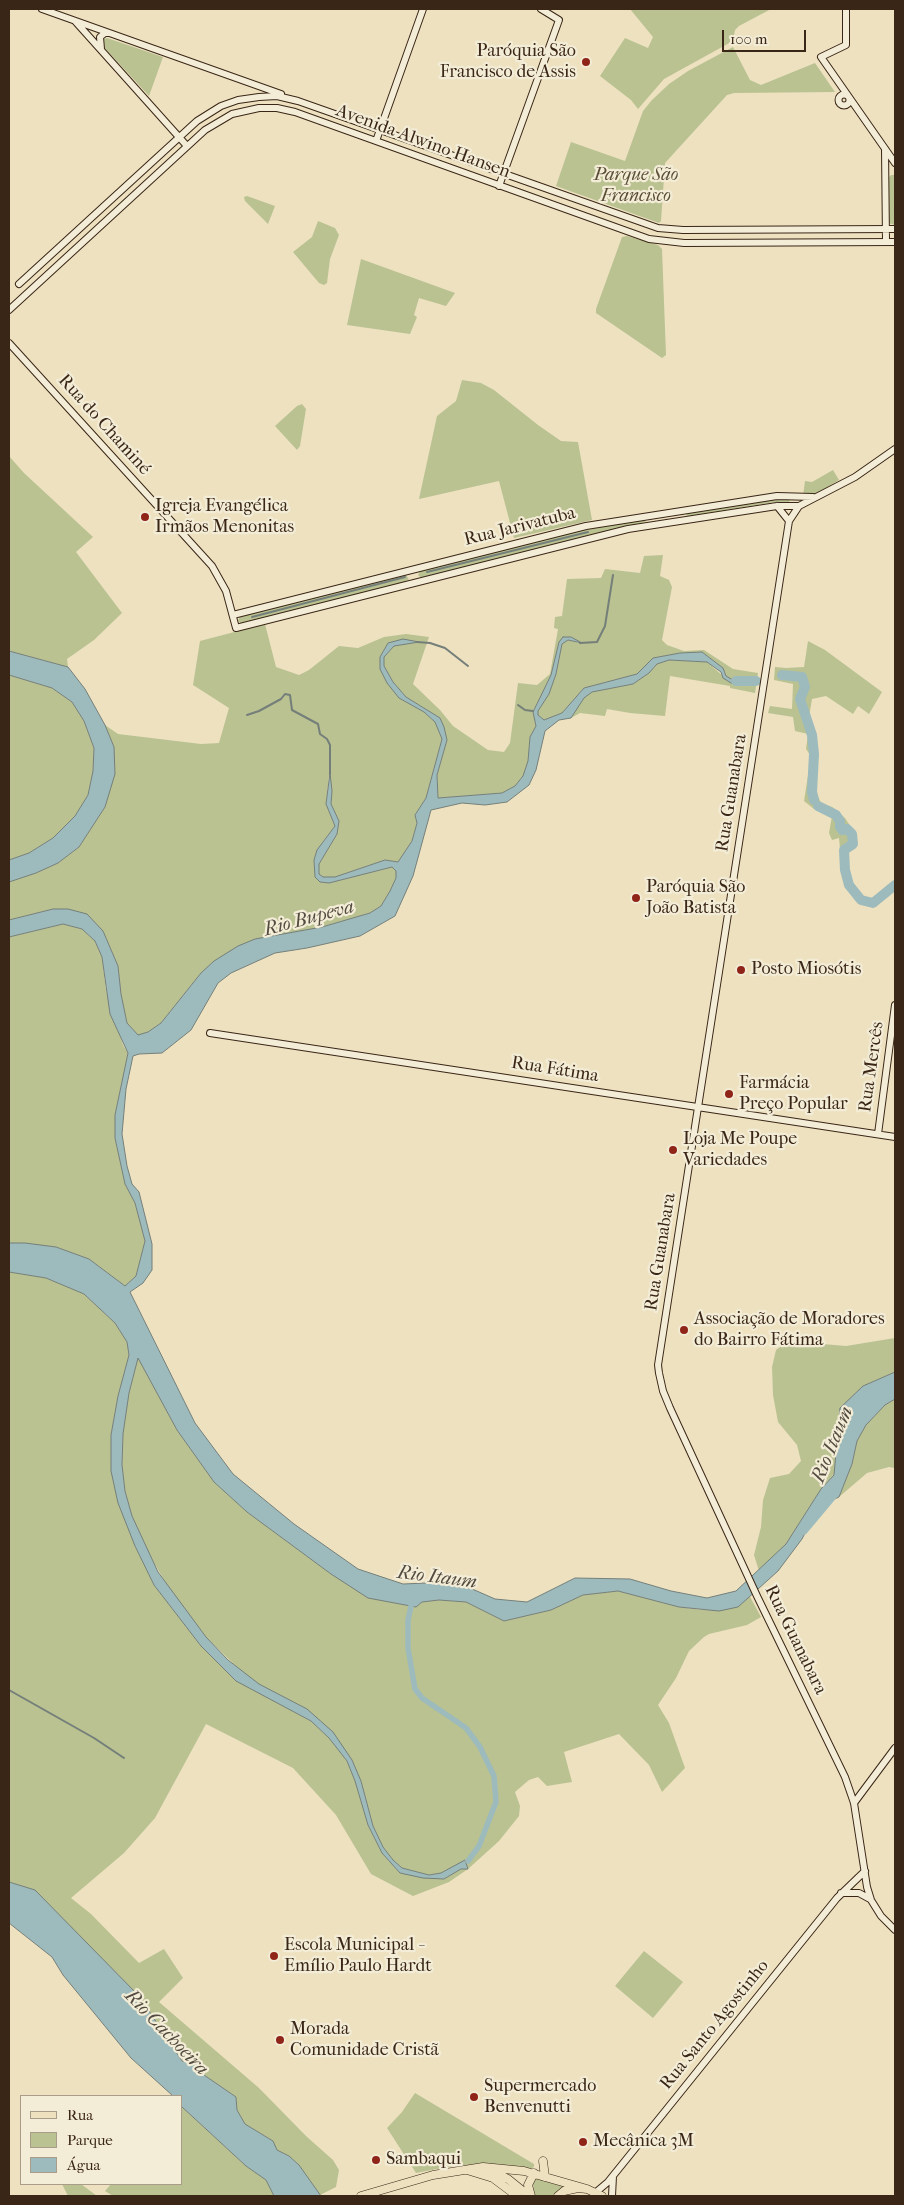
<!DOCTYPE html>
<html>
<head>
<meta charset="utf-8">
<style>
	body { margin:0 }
	#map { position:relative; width:904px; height:2205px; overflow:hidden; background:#ede1c0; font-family:"IM FELL French Canon",serif }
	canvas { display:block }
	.frame { position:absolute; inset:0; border:10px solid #3a2616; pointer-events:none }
	.legend { position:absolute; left:20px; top:2095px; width:162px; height:90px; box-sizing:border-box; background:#f3ecd6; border:1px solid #a99d89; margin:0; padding:6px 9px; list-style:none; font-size:15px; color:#3a2616 }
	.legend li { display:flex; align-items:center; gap:10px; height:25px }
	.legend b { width:25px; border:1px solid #a99d89 }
	.scale { position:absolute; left:722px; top:30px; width:84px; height:22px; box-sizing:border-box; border:2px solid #3a2616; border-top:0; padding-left:6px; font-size:15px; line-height:18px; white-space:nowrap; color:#3a2616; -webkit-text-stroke:4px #f3ecd6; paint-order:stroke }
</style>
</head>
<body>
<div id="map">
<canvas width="904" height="2205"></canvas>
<div class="frame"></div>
<ul class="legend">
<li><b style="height:6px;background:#ede1c0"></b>Rua</li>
<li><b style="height:14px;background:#bac291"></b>Parque</li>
<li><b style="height:14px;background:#9dbbbc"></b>Água</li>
</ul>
<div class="scale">100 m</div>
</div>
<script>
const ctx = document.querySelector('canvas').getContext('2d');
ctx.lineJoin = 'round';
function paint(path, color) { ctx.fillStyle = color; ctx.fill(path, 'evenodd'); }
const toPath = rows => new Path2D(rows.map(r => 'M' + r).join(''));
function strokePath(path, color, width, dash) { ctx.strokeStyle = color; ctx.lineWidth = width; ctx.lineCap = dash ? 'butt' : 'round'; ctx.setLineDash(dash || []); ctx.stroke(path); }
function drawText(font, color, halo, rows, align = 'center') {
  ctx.font = font + ' "IM FELL French Canon",serif'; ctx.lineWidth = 4.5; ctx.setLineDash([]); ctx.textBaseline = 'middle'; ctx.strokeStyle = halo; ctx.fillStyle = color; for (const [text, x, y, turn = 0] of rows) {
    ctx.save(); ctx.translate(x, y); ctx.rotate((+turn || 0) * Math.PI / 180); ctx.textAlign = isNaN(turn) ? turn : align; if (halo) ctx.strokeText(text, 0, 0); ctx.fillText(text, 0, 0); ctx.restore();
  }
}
paint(toPath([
	[630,9,771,9,739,26,735,30,733,41,664,79,638,109,631,100,600,76,625,38,648,48,653,37],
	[107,38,163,57,149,96,103,46,104,39],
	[733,47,750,80,761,85,815,63,835,92,734,93,727,95,665,163,661,221,659,223,556,186,571,142,625,161,643,111,652,100,669,84,688,71],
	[891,175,895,175,895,225,888,223,887,180],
	[247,196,275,206,268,224,245,201,244,197],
	[318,221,335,228,339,235,330,259,327,283,324,285,319,283,293,252,312,237],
	[627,236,658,245,662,249,666,355,662,358,596,313,596,309,622,237],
	[361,259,455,293,446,306,419,298,414,315,417,317,410,334,347,325],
	[462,380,481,383,494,390,538,425,561,441,578,442,592,520,514,538,499,481,419,499,437,416,456,401],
	[302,404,306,409,300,446,297,450,275,426,297,406],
	[9,456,24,473,93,537,76,552,122,613,94,640,67,659,68,667,9,651],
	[833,470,839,480,816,494,803,496,805,481,812,482],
	[777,497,791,498,789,502,775,502,689,516,686,515,687,513],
	[644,519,646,521,645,522,421,578,418,575,420,571,563,534],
	[663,555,660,576,669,580,672,587,662,640,667,645,684,651,704,650,733,669,758,673,755,693,730,688,730,686,670,676,665,716,630,713,607,709,605,716,580,713,571,718,584,697,592,692,633,684,649,673,657,664,669,660,707,662,731,683,749,681,742,678,733,680,726,676,723,668,702,652,680,653,653,658,637,674,584,688,562,713,544,720,538,715,538,711,549,694,556,674,562,644,568,640,580,643,571,637,559,642,551,675,533,712,536,726,530,737,528,761,523,776,515,786,502,793,438,798,437,775,447,740,440,718,406,697,393,682,384,666,384,657,394,646,415,642,388,643,380,657,399,698,424,712,435,722,442,739,426,798,415,815,417,822,412,841,398,862,385,860,335,877,323,878,319,874,319,864,337,834,339,821,331,804,332,791,329,776,326,804,335,826,322,843,314,860,315,877,320,882,329,883,392,867,396,871,396,878,390,891,381,906,370,913,322,927,292,933,201,973,161,1023,148,1032,138,1036,127,1023,121,994,118,966,103,931,53,909,9,920,9,882,36,873,58,863,79,847,105,807,114,747,105,725,118,734,201,744,219,743,229,708,193,685,200,641,265,624,276,667,299,675,309,670,339,646,358,648,384,637,406,634,429,637,413,684,440,710,453,726,488,750,504,752,510,743,518,683,537,685,550,674,558,629,554,628,555,617,562,616,567,579,601,578,605,569,640,573,644,556],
	[405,574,409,579,405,582,242,624,238,621,240,616],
	[808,641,825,650,882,692,869,714,858,706,853,714,826,696,812,699,809,717,818,759,816,792,821,803,832,807,845,818,856,835,855,843,846,854,848,874,852,885,847,890,843,881,839,838,832,840,829,833,832,816,814,809,804,801,811,756,806,749,808,734,795,731,793,717,768,713,770,706,792,709,793,684,774,680,775,667,786,668,804,667],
	[9,675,52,688,72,702,84,721,94,748,93,771,88,795,75,816,53,838,29,853,9,860],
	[63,924,82,929,95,941,102,957,106,990,123,1045,128,1053,115,1115,115,1138,125,1184,135,1203,145,1241,136,1276,125,1286,89,1259,56,1247,9,1243,9,937],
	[9,1272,46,1278,84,1294,115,1323,127,1342,129,1355,118,1396,111,1435,135,1546,154,1585,201,1646,280,1704,311,1721,329,1738,347,1761,355,1781,368,1825,382,1853,400,1873,444,1879,461,1869,468,1868,465,1861,441,1873,429,1875,402,1868,393,1860,383,1847,373,1826,361,1781,352,1760,307,1709,258,1684,243,1673,206,1637,171,1592,146,1549,132,1516,125,1491,122,1465,123,1434,129,1393,138,1357,177,1430,214,1482,247,1512,331,1574,394,1603,416,1607,422,1602,439,1600,466,1602,504,1621,551,1610,583,1595,618,1591,679,1607,703,1610,738,1607,749,1595,761,1617,747,1625,709,1634,704,1637,689,1651,676,1678,658,1705,669,1723,685,1768,662,1792,649,1765,619,1734,564,1752,572,1782,547,1786,538,1777,529,1780,515,1792,520,1806,519,1816,499,1841,468,1869,449,1882,413,1896,371,1874,336,1815,293,1768,206,1724,155,1818,124,1853,71,1898,91,1914,139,1963,164,1949,183,1978,159,2002,259,2088,306,2136,333,2160,339,2170,336,2187,320,2195,299,2165,289,2156,276,2150,273,2141,245,2124,237,2110,236,2097,204,2075,196,2064,183,2061,178,2053,35,1891,9,1882],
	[895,1338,895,1372,863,1386,837,1459,834,1474,821,1489,786,1544,759,1571,754,1555,761,1527,763,1500,770,1478,789,1474,801,1461,797,1445,778,1422,773,1395,772,1367,776,1350,788,1341,846,1346],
	[895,1399,895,1468,889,1467,867,1473,839,1497,852,1464,857,1441,866,1425,885,1405],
	[644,1951,683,1982,653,2018,615,1986],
	[415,2093,534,2164,534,2167,530,2169,501,2165,458,2165,416,2173,387,2128,402,2112],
	[181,2106,246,2166,266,2180,274,2196,113,2196,105,2191,111,2184,181,2184],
	[536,2177,564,2186,553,2196,535,2196,533,2184],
	[62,2184,81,2184,97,2196,68,2196]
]), '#bac291');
const water = toPath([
	[563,637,571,637,582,643,568,640,562,644,556,674,549,694,538,711,538,715,544,720,562,713,584,688,637,674,653,658,680,653,702,652,723,668,726,676,733,680,742,678,749,681,737,684,731,683,723,678,721,672,707,662,669,660,657,664,649,673,633,684,592,692,584,698,571,718,559,720,545,731,536,770,529,785,507,802,485,805,462,803,431,810,413,876,395,916,360,936,307,948,275,953,231,973,218,983,191,1030,162,1053,139,1054,133,1056,126,1089,122,1134,127,1166,132,1184,139,1192,152,1244,152,1270,143,1283,130,1292,195,1423,233,1474,294,1524,358,1569,403,1584,449,1582,470,1588,495,1599,527,1602,575,1578,630,1579,671,1591,707,1598,736,1591,786,1544,821,1489,834,1475,840,1408,863,1386,895,1372,895,1399,885,1405,866,1425,857,1441,852,1464,839,1497,819,1506,802,1539,778,1571,738,1607,719,1611,679,1607,618,1591,583,1595,551,1610,504,1621,466,1602,439,1600,422,1602,416,1607,368,1598,331,1574,247,1512,214,1482,177,1430,138,1358,129,1393,123,1434,122,1465,125,1491,132,1516,158,1572,206,1637,228,1660,259,1684,307,1709,333,1732,352,1760,361,1781,373,1826,383,1847,393,1860,402,1868,429,1875,441,1873,465,1860,468,1869,461,1869,444,1879,423,1878,400,1873,382,1853,368,1825,355,1781,347,1761,329,1738,311,1721,236,1681,201,1646,154,1585,135,1546,118,1503,111,1471,111,1435,118,1396,129,1355,127,1342,115,1323,84,1294,46,1278,9,1272,9,1243,25,1243,56,1247,89,1259,125,1286,136,1276,145,1241,135,1203,125,1184,115,1138,115,1115,128,1053,110,1014,102,957,95,941,82,929,63,924,9,937,9,920,53,909,68,909,87,914,103,931,118,966,121,994,127,1023,138,1035,148,1032,161,1023,201,973,214,961,238,946,255,939,322,927,370,913,381,906,390,891,396,878,396,871,392,867,329,883,320,882,315,877,314,860,317,850,335,826,326,804,330,773,332,791,331,804,339,821,337,834,319,864,319,874,323,877,335,877,385,860,398,862,412,841,417,823,415,815,426,798,442,739,435,722,424,712,399,698,387,683,380,669,380,657,388,643,403,639,419,642,394,646,384,657,384,666,393,682,406,697,440,718,444,727,447,740,437,775,438,798,502,793,515,786,523,776,528,761,530,737,536,726,533,712,551,675,559,642,563,637],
	[9,651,68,667,85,689,105,725,114,747,115,774,105,807,79,847,58,863,36,873,9,882,9,860,29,853,53,838,75,816,88,795,93,771,94,748,84,721,72,702,52,688,9,675,9,651],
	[9,1882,35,1890,139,1996,182,2061,196,2064,204,2075,236,2097,237,2110,245,2124,273,2141,277,2150,289,2156,299,2165,321,2196,274,2196,266,2180,246,2166,181,2106,181,2096,173,2096,131,2058,63,1975,52,1957,9,1923,9,1882]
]);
paint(water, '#9dbbbc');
strokePath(water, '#757f7a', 1);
strokePath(toPath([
	[427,572,588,532],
	[252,617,405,577],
	[417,642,430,643,445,648,468,666],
	[580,643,597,642,605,626,613,575],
	[518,705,525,710,533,711],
	[247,715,259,711,281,699,285,694,290,695,292,710,318,724,320,734,327,739,330,745,330,774],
	[9,1690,94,1738,124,1758]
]), '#757f7a', 2);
strokePath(toPath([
	[411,1606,408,1620,408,1648,415,1689,422,1698,466,1728,480,1747,494,1776,496,1802,479,1846,468,1861]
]), '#9dbbbc', 5.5);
strokePath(toPath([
	[782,675,802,677,805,687,800,699,812,735,814,754,812,792,814,800],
	[736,681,756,681],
	[818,806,836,815,840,821,840,827,842,830,847,829,852,834,853,844,844,850,845,870,849,885,861,900,873,903,895,885],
	[803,1530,834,1493]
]), '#9dbbbc', 10);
const secondary = toPath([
	[42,9,281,94],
	[846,9,846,45,821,57,895,163],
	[75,21,187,146],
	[101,49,100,37,105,33,108,33],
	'838.5 100a5.5 5.5 0 1 1 11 0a5.5 5.5 0 1 1-11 0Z',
	[376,141,423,9],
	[885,149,886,241],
	[499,186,559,20,541,9],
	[19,284,197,121,221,106,238,100,259,97,277,96,298,101,658,228,683,230,895,229],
	[9,310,205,130,232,114,259,108,277,108,295,112,649,239,684,243,895,242],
	[9,343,212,566,226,591,236,628,628,529,777,506,799,506,855,477,895,449],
	[777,506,789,521],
	[799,506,789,521,658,1365,659,1373,663,1391,670,1408,757,1596,845,1777,854,1803,867,1887,871,1900,881,1916,895,1930],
	[233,615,586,526,777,496,813,497],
	[210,1033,895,1137],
	[878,1134,895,1005],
	[854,1803,895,1748],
	[841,1893,859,1893,870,1899],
	[595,2193,608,2182,837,1898,865,1871],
	[612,2196,613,2176]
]);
const primary = toPath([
	[543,2161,545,2177],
	[467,2170,493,2178,517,2196],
	[481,2171,498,2174,508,2179,529,2196],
	[361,2196,433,2175,483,2167,524,2171,587,2189],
	[531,2196,528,2185,534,2173],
	[558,2196,564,2191,578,2188,587,2189,602,2196]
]);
strokePath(secondary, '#3a2616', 8);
strokePath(primary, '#3a2616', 9);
strokePath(secondary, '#f3ecd6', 6);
strokePath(primary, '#ede1c0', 8);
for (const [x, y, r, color] of [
	[586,62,5,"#8f2418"],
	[145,517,5,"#8f2418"],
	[636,898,5,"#8f2418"],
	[741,970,5,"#8f2418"],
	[729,1094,5,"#8f2418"],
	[673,1150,5,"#8f2418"],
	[684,1330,5,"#8f2418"],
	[274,1956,5,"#8f2418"],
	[280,2040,5,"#8f2418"],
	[474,2097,5,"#8f2418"],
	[583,2142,5,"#8f2418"],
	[376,2160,5,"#8f2418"]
]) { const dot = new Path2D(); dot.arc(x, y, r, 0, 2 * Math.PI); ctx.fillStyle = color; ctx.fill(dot); strokePath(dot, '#f3ecd6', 2); }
drawText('18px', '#3a2616', '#f3ecd6', [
	["Paróquia São",576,52,"right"],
	["Francisco de Assis",576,73,"right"],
	["Igreja Evangélica",155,507],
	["Irmãos Menonitas",155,528],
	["Paróquia São",646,888],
	["João Batista",646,909],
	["Posto Miosótis",751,970],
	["Farmácia",739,1084],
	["Preço Popular",739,1105],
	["Loja Me Poupe",683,1140],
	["Variedades",683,1161],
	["Associação de Moradores",694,1320],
	["do Bairro Fátima",694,1341],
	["Escola Municipal -",284,1946],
	["Emílio Paulo Hardt",284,1967],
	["Morada",290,2030],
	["Comunidade Cristã",290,2051],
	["Supermercado",484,2087],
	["Benvenutti",484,2108],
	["Mecânica 3M",593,2142],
	["Sambaqui",386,2160]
], 'left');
drawText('18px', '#3a2616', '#f3ecd6', [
	["Avenida Alwino Hansen",423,142,20],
	["Rua do Chaminé",104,425,48],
	["Rua Jarivatuba",520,527,-14],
	["Rua Guanabara",732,793,-81],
	["Rua Mercês",872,1067,-82],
	["Rua Fátima",555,1070,9],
	["Rua Guanabara",661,1252,-81],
	["Rua Guanabara",795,1640,64],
	["Rua Santo Agostinho",715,2025,-51]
]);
drawText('italic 18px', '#5a4d35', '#f3ecd6', [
	["Parque São",636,176],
	["Francisco",636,197]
]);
drawText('italic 19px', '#534b40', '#f3ecd6', [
	["Rio Bupeva",309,919,-15],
	["Rio Itaum",833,1445,-68],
	["Rio Itaum",437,1578,7],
	["Rio Cachoeira",166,2033,46]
]);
</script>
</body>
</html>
